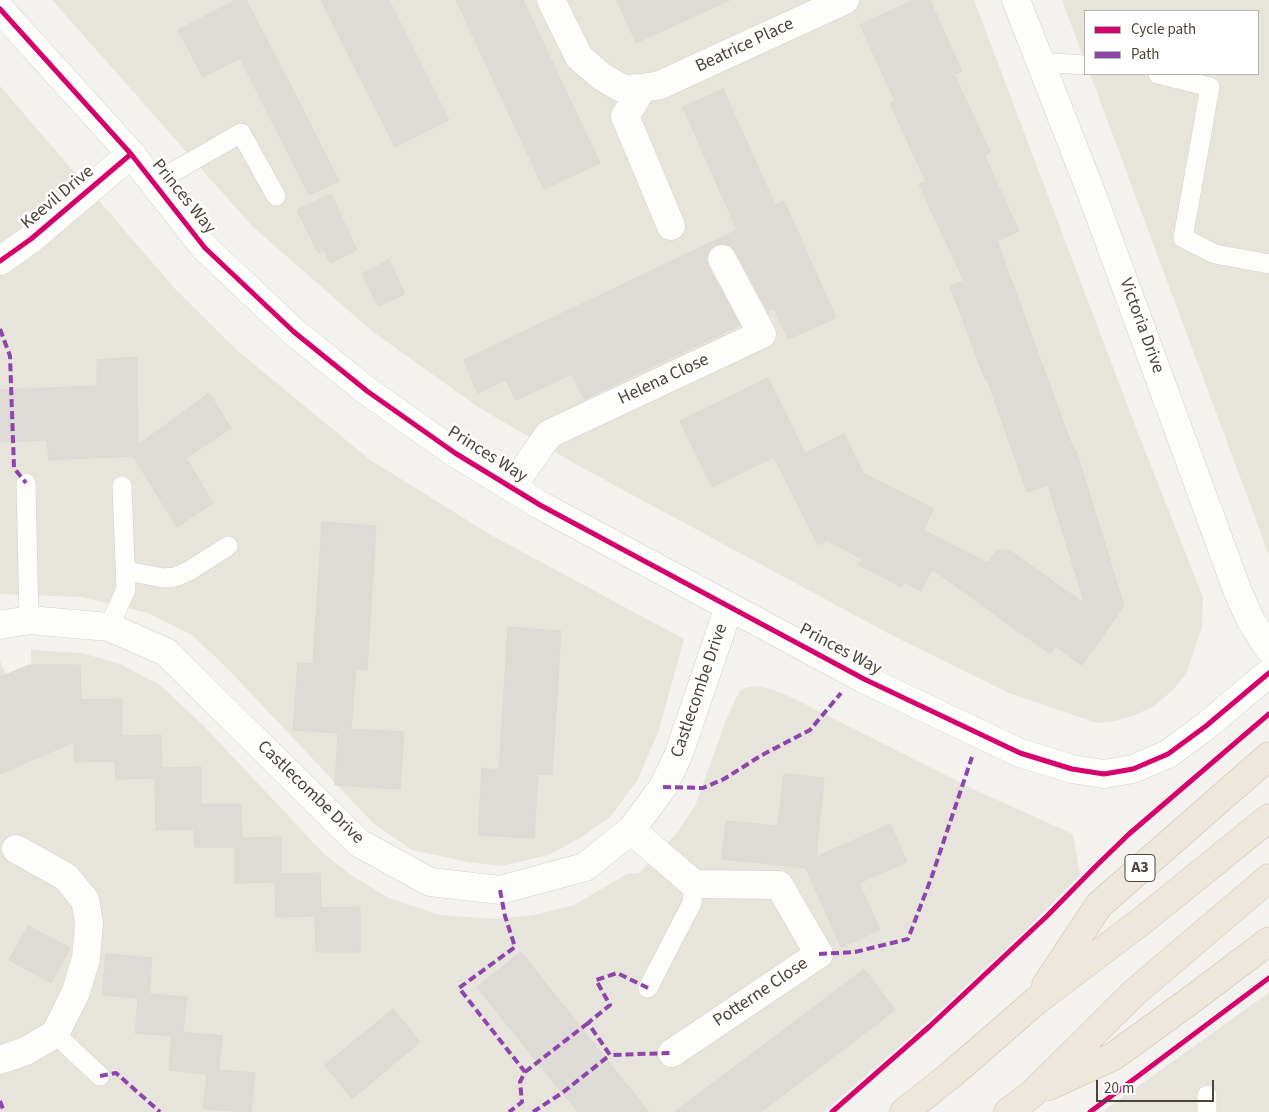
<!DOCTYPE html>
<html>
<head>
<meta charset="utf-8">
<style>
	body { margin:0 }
	#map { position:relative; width:1269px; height:1112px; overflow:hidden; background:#f4f2ee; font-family:"Source Sans 3",sans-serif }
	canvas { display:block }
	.legend { position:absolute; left:1084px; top:10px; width:175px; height:65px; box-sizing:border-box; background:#fff; border:1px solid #b7b4b0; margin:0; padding:6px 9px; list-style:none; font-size:15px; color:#4b4439 }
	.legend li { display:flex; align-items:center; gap:10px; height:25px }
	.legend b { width:25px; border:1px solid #b7b4b0 }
	.scale { position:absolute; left:1096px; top:1080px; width:118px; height:22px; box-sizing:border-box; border:2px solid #4b4439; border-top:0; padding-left:6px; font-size:15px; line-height:18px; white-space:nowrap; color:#4b4439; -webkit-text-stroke:4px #fff; paint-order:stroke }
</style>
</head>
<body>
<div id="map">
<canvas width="1269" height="1112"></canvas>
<ul class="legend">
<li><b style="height:6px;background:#d6006c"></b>Cycle path</li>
<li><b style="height:6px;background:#8e44ad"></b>Path</li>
</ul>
<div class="scale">20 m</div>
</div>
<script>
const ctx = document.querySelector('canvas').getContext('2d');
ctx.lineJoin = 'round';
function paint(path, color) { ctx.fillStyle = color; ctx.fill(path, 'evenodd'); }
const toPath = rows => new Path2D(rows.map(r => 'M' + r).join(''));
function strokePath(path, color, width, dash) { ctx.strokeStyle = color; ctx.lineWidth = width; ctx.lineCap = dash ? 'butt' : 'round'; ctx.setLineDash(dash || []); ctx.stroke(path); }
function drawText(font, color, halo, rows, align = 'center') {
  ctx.font = font + ' "Source Sans 3",sans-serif'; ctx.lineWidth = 5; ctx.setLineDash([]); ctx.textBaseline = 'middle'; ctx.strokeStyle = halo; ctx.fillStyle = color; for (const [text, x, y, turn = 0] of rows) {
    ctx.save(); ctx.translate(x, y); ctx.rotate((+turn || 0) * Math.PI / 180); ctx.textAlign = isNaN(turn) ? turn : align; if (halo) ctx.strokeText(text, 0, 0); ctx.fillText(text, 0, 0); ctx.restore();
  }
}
paint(toPath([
	[52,0,974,0,1136,428,1203,597,1202,627,1186,674,1172,691,1154,706,1135,715,1115,721,1097,723,1009,693,895,637,579,466,478,407,373,332,252,226],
	[1062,0,1269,0,1269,555,1090,74,1258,74,1258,11,1085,11,1085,62],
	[0,86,177,291,239,352,369,459,491,535,684,639,659,730,637,781,610,817,583,836,549,855,501,866,468,862,412,850,374,824,226,667,192,635,148,613,82,597,0,594],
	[31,650,82,653,120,664,160,685,205,727,325,855,354,877,389,898,440,915,495,919,533,915,574,905,627,874,639,873,676,834,695,806,726,720,739,692,745,688,757,686,771,689,791,697,977,791,1073,834,1080,875,1032,924,927,1022,824,1112,0,1112,0,661,14,692,32,685],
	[1269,992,1269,1112,1102,1112,1264,996]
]), '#e7e4dc');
const building = toPath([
	[236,0,246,0,292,88,339,181,309,195,240,58,203,77,178,30,236,0],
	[321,0,389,0,449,120,395,147,321,0],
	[456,0,523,0,600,163,544,189,456,0],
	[617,0,730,0,636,43,617,0],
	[913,0,930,0,945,34,962,71,954,74,990,152,984,155,1019,231,997,241,1046,375,1074,451,1076,450,1124,606,1082,665,1055,646,1050,654,932,569,921,591,904,582,902,587,859,565,862,559,827,540,818,545,774,457,712,487,680,421,768,378,805,453,844,434,864,474,934,509,923,530,988,563,997,550,1009,550,1085,604,1048,485,1027,492,987,379,985,379,950,286,964,281,919,184,926,182,890,103,895,101,860,25,913,0],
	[723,89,775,205,784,201,836,318,788,339,774,308,768,311,736,252,730,246,722,243,715,245,709,250,706,259,708,266,740,325,584,399,572,374,516,400,506,380,478,393,464,360,737,230,683,107,723,89],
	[331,194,357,250,330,263,324,250,318,253,297,210,331,194],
	[389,260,405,294,378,306,362,274,389,260],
	[137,357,138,445,209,393,231,428,186,458,213,503,177,527,133,456,49,460,47,440,0,442,0,390,97,386,97,360,137,357],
	[322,522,376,526,367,670,356,670,351,729,404,732,400,789,335,785,338,733,293,730,298,663,313,664,322,522],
	[508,627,561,631,552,775,538,774,534,838,478,835,482,768,499,770,508,627],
	[29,665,80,665,81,700,122,699,122,736,161,735,162,768,201,767,201,804,241,804,242,838,281,837,281,874,320,873,321,908,360,907,360,952,316,952,315,916,276,917,275,882,235,883,235,847,195,847,194,829,156,830,155,778,116,779,115,761,75,762,74,742,0,774,0,677,29,665],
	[784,774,824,778,816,857,890,824,907,862,859,883,880,930,841,947,806,868,722,859,726,821,778,826,784,774],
	[28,926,70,948,51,983,9,960,28,926],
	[521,952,582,1029,649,1112,578,1112,538,1063,477,987,521,952],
	[106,954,152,958,149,994,187,997,183,1032,222,1036,219,1070,255,1073,251,1112,203,1109,207,1074,169,1070,172,1036,135,1033,138,998,102,995,106,954],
	[864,969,895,1010,761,1112,675,1112,864,969],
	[393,1009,420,1042,352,1099,325,1065,393,1009]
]);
paint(building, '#dedbd6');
strokePath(building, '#dcd9d4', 1);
const lane = toPath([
	[1040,62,1085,65],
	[1158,74,1210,87,1183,238,1215,254,1269,264],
	[154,183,241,133,276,196],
	[26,483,29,620],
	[126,571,164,578,175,577,189,571,228,546],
	[109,627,126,589,122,486],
	[648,988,692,903,694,884],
	[55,1034,100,1076],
	[1207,1095,1207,1112]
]);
const street = toPath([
	[551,0,579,57,601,76,623,89,643,88,660,85,845,0],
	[1016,0,1091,192,1238,592,1251,621,1269,649],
	[0,9,131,154,205,248,294,332,367,391,455,453,540,505,864,679,1020,753,1072,769,1104,774,1133,769,1168,754,1206,726,1269,673],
	[643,88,625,116,671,226],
	[0,261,31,239,131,154],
	[513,489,523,471,549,434,762,334,722,259],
	[0,625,29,620,109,627,166,652,359,843,430,882,500,890,585,867,631,830,663,787,678,756,729,607],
	[631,830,694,884,779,885,819,954,672,1053],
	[0,1060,26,1051,55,1034,76,992,86,958,89,923,85,900,66,877,16,849]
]);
const highway = toPath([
	[1046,985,1099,905,1269,756],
	[1049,1086,1114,1056,1195,997,1269,941],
	[904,1112,952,1074,1036,1001,1143,920,1269,818],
	[1008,1112,1032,1094,1135,992,1269,878]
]);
strokePath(lane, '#d2d0cb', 20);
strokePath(street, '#d2d0cb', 29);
strokePath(highway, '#ccbfa9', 29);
strokePath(lane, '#fdfdfc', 19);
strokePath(street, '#fdfdfc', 28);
strokePath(highway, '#ede8db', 28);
strokePath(toPath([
	[0,329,10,356,14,468,26,483],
	[663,787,703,788,724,779,762,755,810,730,841,693],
	[500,890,505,916,515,947,459,988,525,1072,520,1082,522,1102,509,1112],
	[819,954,855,952,908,939,932,876,972,757],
	[648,988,617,973,596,980,610,1005,588,1023,610,1055,672,1053],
	[525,1072,588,1023],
	[100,1076,116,1073,160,1112],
	[0,1101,4,1112],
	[533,1112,562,1093,610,1055]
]), '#8e44ad', 4, [8, 4]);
strokePath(toPath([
	[0,9,131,154,205,248,294,332,367,391,455,453,540,505,864,679,1020,753,1072,769,1104,774,1133,769,1168,754,1206,726,1269,673],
	[0,261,31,239,131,154],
	[832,1112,930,1026,1047,916,1096,866,1129,834,1269,714],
	[1090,1112,1269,978]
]), '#d6006c', 5);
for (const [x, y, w] of [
	[1140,868,30]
]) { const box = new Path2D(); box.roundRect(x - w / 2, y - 13.5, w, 27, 4); ctx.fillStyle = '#fff'; ctx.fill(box); strokePath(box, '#4b4439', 1); }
drawText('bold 16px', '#4b4439', null, [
	["A3",1140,868]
]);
drawText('18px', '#4b4439', '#fff', [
	["Beatrice Place",745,46,-25],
	["Princes Way",183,197,51],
	["Keevil Drive",58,198,-40],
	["Victoria Drive",1141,326,70],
	["Helena Close",664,380,-25],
	["Princes Way",487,455,32],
	["Princes Way",840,650,28],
	["Castlecombe Drive",700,691,-71],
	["Castlecombe Drive",310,793,44],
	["Potterne Close",761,993,-34]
]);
</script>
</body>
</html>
